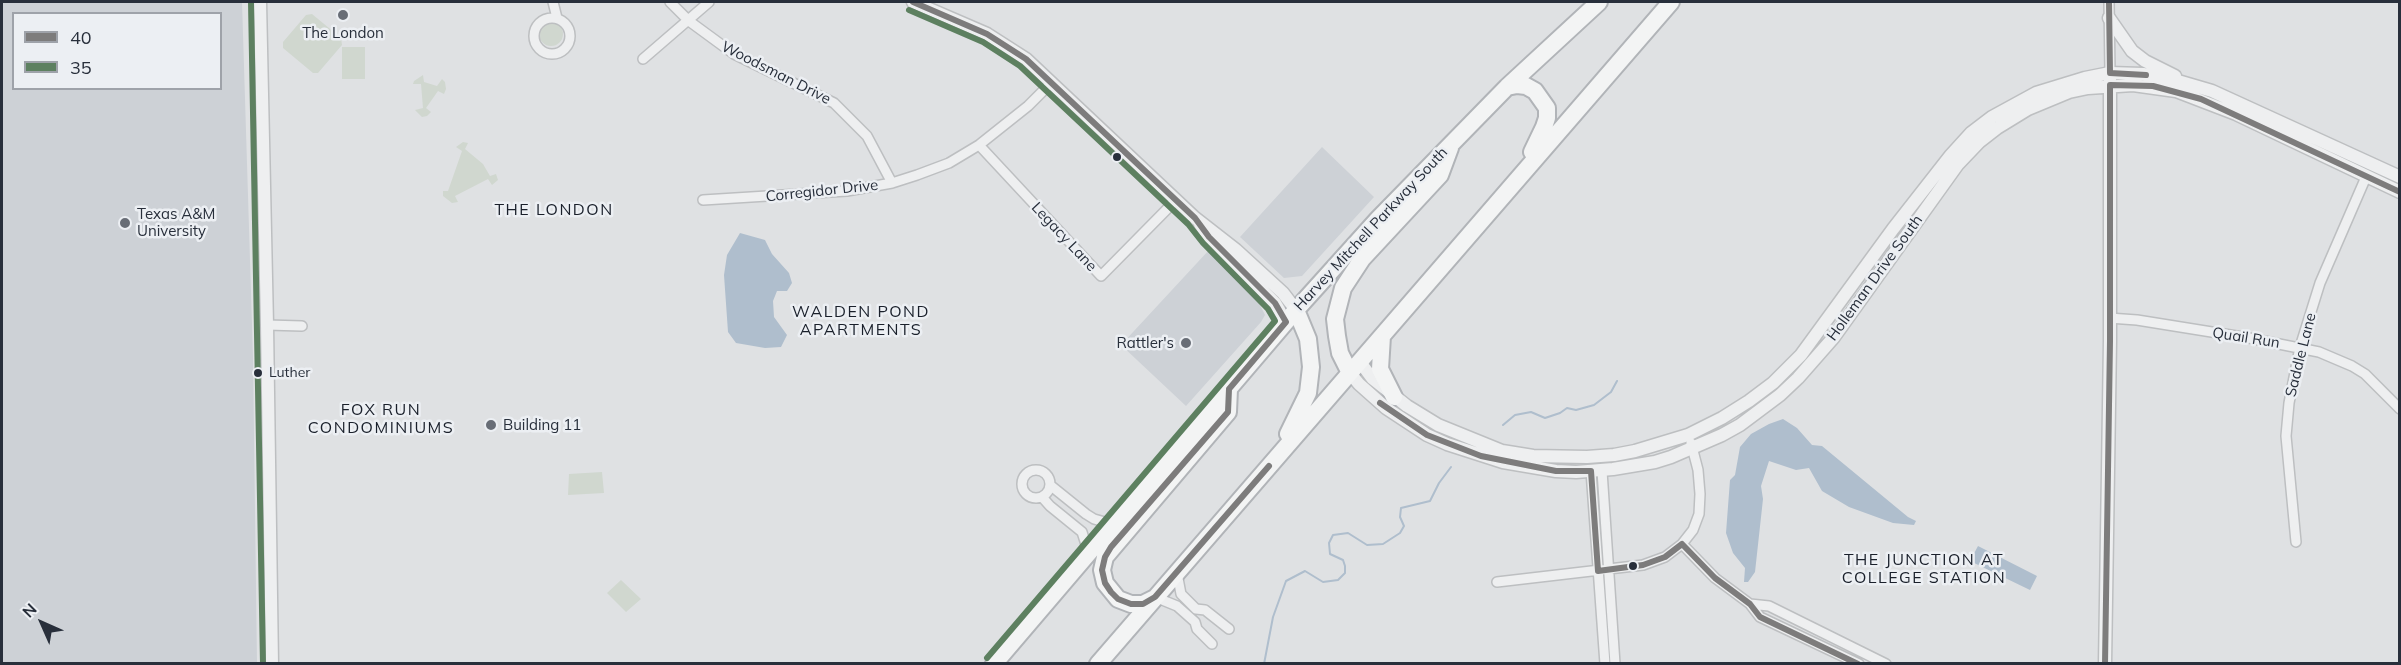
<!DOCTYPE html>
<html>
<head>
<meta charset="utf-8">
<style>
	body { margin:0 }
	#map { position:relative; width:2401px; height:665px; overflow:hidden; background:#dfe1e3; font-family:Mulish,sans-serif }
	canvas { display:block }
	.frame { position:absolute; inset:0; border:3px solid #282f3b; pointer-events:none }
	.legend { position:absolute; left:12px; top:12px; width:210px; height:78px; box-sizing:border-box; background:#eceff3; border:2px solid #9ea2a9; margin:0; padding:8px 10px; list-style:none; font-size:18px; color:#282f3b }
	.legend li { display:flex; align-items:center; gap:12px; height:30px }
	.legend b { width:30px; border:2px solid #9ea2a9 }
	.north { position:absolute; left:12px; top:593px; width:60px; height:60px; -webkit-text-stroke:4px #eceff3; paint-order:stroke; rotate:315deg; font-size:16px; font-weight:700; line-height:24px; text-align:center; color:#282f3b }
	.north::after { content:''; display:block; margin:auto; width:21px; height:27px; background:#282f3b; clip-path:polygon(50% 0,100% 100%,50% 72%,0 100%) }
</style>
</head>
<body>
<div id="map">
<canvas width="2401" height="665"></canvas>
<div class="frame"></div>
<ul class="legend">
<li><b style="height:8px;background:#7d7c7c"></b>40</li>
<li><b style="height:8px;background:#5d8060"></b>35</li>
</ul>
<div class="north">N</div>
</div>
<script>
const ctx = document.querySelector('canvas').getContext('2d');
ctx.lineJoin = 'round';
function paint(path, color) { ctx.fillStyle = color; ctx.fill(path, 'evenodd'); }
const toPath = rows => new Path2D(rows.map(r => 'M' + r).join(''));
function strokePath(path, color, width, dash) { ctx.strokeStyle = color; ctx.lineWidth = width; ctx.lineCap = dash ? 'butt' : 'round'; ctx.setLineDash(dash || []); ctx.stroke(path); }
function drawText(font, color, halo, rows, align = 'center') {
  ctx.font = font + ' Mulish,sans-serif'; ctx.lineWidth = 5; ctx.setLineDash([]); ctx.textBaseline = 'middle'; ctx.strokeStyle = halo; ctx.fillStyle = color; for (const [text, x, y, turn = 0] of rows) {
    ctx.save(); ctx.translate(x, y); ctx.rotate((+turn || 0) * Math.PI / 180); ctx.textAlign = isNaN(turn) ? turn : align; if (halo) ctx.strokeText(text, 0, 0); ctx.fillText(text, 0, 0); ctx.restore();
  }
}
paint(toPath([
	[2,2,242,2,253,357,257,663,2,663],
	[14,14,220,14,220,88,14,88],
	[1322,147,1374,197,1302,276,1284,278,1240,237],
	[1209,250,1256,297,1265,315,1261,322,1186,406,1121,345]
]), '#cdd1d6');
paint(toPath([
	[312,14,341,38,342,45,318,73,313,73,283,48,283,42,306,15],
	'539 34a12 12 0 1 1 24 0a12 12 0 1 1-24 0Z',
	[342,47,365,47,365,79,342,79],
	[423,75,424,82,437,86,442,79,445,82,446,89,444,94,438,91,426,108,431,112,427,116,422,117,415,110,423,108,421,84,413,84,414,81],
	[463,142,468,143,465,149,483,164,490,176,496,174,498,180,492,185,488,179,455,196,458,202,452,203,443,196,443,191,448,191,462,151,456,147],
	[602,472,604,493,568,495,569,474],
	[621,580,641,599,626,612,607,593]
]), '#d0d7cf');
paint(toPath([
	[740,233,765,240,772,254,789,273,792,283,787,291,777,291,773,301,774,317,787,335,781,347,765,348,736,343,728,332,724,275,727,255],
	[1783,419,1797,428,1812,445,1822,446,1908,517,1916,521,1914,525,1893,523,1849,507,1822,491,1809,468,1796,470,1769,461,1761,486,1763,499,1755,572,1748,582,1744,582,1745,568,1733,553,1726,533,1730,480,1735,475,1740,447,1751,434,1769,424],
	[1978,546,2037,576,2030,590,1970,561]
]), '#afbecd');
strokePath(toPath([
	[1503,425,1515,415,1531,412,1545,418,1560,413,1567,408,1576,410,1594,405,1611,392,1617,381],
	[1264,664,1273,617,1286,581,1305,571,1323,582,1338,580,1345,573,1345,566,1343,560,1330,554,1329,543,1333,535,1348,533,1367,545,1383,544,1400,533,1404,526,1400,517,1401,508,1430,501,1439,483,1451,467]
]), '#afbecd', 2);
const minor = toPath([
	[553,2,557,18],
	[670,2,689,21,734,54,834,103,867,136,892,183],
	[2109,2,2110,73],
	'534 36a18 18 0 1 1 36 0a18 18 0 1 1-36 0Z',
	[643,59,709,2],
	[979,145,1101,276,1176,200],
	[703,200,847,191,892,183,917,175,949,163,979,145,1028,106,1052,82],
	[2109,318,2137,320,2249,338,2319,352,2352,366,2365,374,2400,409],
	[267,325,302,326],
	'1022 484a14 14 0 1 1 28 0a14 14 0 1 1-28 0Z',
	[1591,471,1605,664],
	[1602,471,1615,664],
	[1050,485,1086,514,1094,519,1112,524],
	[1042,497,1050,506,1082,532,1088,551],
	[2296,542,2286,436,2289,403,2300,347,2320,283,2366,177],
	[1682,544,1715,578,1750,604,1760,617,1859,664],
	[1177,573,1181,594,1196,609,1205,610,1229,629],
	[1497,582,1643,565,1665,557,1682,544,1693,530,1699,514,1700,494,1698,470,1691,443],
	[1155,597,1177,606,1195,622,1197,629,1212,644],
	[1750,604,1769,606,1886,664]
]);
const tertiary = toPath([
	[260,2,267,325,272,664],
	[913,2,987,34,1026,59,1195,218,1236,250,1283,293,1296,310],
	[2109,18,2132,51,2145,61,2175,76],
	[1200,224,1209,237,1275,303,1286,322],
	[1362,359,1363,366,1372,378,1407,406,1438,425,1502,451,1533,456,1587,457,1614,455,1635,451,1688,435,1722,418,1749,401,1773,383,1801,355,1893,229,1951,155,1971,133,1992,117,2036,93,2085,78,2110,73,2143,74,2171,79,2212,91,2400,177],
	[1350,373,1359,384,1386,408,1427,435,1447,444,1503,462,1556,471,1576,472,1613,469,1655,462,1671,457,1722,435,1740,425,1780,395,1798,378,1834,337,1958,164,1979,142,1997,128,2028,109,2069,92,2088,88,2133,85,2176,91,2236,114,2400,192],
	[2105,664,2110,341,2110,77]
]);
const trunk = toPath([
	[1507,87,1517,85,1526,86,1535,91,1547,108,1547,118,1544,127,1532,152],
	[1382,336,1380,369,1394,397],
	[1350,373,1340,353,1337,336,1335,319,1343,288,1362,259,1440,175,1450,148],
	[1288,434,1308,393,1311,367,1308,339,1296,310],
	[1155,598,1143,604,1131,604,1118,599,1105,583,1102,570,1105,557,1228,412,1229,389],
	[994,664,1296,310,1378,219,1507,87,1599,2],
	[1098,664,1671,2]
]);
strokePath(minor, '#bdbfc1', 12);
strokePath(tertiary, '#bdbfc1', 15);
strokePath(trunk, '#b1b4b8', 20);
strokePath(minor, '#eeeff0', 9);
strokePath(tertiary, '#eeeff0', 12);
strokePath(trunk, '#f3f4f4', 16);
strokePath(toPath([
	[913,2,987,34,1026,59,1195,218,1209,237,1275,303,1286,322,1229,389,1228,412,1111,547,1105,557,1102,570,1105,583,1111,592,1118,599,1131,604,1143,604,1155,597,1269,466],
	[2109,2,2110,73,2146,75],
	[1380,403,1427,435,1481,456,1556,471,1591,471,1598,571,1643,565,1665,557,1682,544,1715,578,1750,604,1760,617,1858,664],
	[2105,664,2110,341,2110,85,2153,86,2201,99,2400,192]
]), '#7d7c7c', 6);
strokePath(toPath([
	[251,2,263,664],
	[909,10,983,42,1020,66,1188,224,1203,243,1268,309,1275,321,987,658]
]), '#5d8060', 6);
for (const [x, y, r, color] of [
	[343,15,6,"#686d76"],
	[1117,157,5,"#282f3b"],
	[125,223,6,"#686d76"],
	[1186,343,6,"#686d76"],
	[258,373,5,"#282f3b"],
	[491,425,6,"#686d76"],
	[1633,566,5,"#282f3b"]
]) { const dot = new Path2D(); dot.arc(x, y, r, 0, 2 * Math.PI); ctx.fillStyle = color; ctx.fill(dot); strokePath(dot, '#eceff3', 2); }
drawText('14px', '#282f3b', '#eceff3', [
	["Luther",269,373]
], 'left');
drawText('15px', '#282f3b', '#eceff3', [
	["The London",343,33,"center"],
	["Texas A&M",137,214],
	["University",137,231],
	["Rattler's",1174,343,"right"],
	["Building 11",503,425]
], 'left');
drawText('15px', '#282f3b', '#eceff3', [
	["Woodsman Drive",776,73,27],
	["Corregidor Drive",822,191,-6],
	["Harvey Mitchell Parkway South",1371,229,-47],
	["Legacy Lane",1064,237,47],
	["Holleman Drive South",1875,278,-54],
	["Quail Run",2246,338,9],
	["Saddle Lane",2301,355,-76]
]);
ctx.letterSpacing = '1.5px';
drawText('16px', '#1a202b', '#eceff3', [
	["THE LONDON",554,210],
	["WALDEN POND",861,312],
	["APARTMENTS",861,330],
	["FOX RUN",381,410],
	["CONDOMINIUMS",381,428],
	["THE JUNCTION AT",1924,560],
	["COLLEGE STATION",1924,578]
]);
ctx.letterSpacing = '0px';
</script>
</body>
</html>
